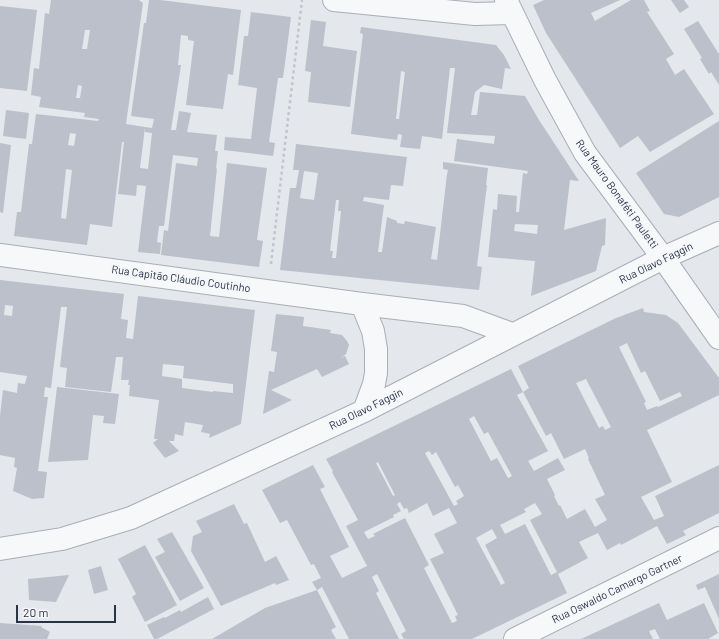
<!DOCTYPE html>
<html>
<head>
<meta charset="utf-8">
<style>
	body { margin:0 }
	#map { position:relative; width:719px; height:639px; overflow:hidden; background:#e4e7ec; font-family:Barlow,sans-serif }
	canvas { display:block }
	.scale { position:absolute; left:16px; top:605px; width:100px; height:18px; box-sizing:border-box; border:2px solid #2b3445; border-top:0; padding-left:5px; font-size:12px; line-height:14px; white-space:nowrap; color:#2b3445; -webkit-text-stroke:3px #f4f6f9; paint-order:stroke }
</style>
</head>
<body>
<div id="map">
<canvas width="719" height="639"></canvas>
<div class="scale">20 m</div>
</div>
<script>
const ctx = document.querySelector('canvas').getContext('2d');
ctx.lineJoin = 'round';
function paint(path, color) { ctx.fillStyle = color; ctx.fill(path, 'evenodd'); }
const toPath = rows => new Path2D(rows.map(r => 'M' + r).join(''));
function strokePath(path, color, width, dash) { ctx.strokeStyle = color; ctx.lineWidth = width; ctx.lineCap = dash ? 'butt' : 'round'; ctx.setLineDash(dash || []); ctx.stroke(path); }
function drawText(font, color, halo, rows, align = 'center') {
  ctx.font = font + ' Barlow,sans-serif'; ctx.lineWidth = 3; ctx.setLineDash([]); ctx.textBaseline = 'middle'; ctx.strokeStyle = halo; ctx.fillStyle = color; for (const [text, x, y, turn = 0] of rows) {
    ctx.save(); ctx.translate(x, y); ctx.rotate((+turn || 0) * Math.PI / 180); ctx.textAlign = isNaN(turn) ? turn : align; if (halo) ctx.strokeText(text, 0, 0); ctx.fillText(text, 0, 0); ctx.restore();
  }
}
paint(toPath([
	[51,0,139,0,143,3,126,124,145,127,140,168,148,169,152,133,145,132,145,127,152,128,154,119,131,116,144,23,146,23,149,0,160,0,241,10,233,75,228,74,223,109,186,105,194,41,188,40,188,36,181,35,178,65,181,65,171,130,176,130,179,111,191,113,187,132,217,135,215,151,218,151,216,169,217,168,210,236,219,237,227,163,267,168,257,240,263,241,259,267,161,255,164,230,168,231,176,163,197,166,198,158,173,155,164,226,159,226,157,242,161,243,160,254,138,252,146,186,137,185,136,196,118,194,124,142,122,142,112,227,90,224,87,245,14,236,17,212,21,212,29,144,32,144,36,114,98,121,99,119,84,117,85,113,39,107,41,97,31,95,34,68,39,69,45,13,49,14],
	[85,30,90,30,87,49,82,49],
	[78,85,82,86,80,98,76,98],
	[70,133,76,134,74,146,68,145],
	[66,169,72,170,66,219,61,218],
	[544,0,620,0,591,13,595,21,631,0,644,0,650,11,647,12,674,54,666,59,675,75,684,69,714,114,650,152,638,136,620,148,546,33,533,5],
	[671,0,684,0,689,7,680,13],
	[0,6,37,10,27,91,0,88],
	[251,12,291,17,283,78,278,78,269,142,275,143,273,156,224,150,225,137,251,139,257,88,238,85,244,36,248,36],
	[311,20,326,22,323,46,357,51,350,107,308,102,311,72,305,71],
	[698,21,719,54,719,85,711,72,709,74,700,59,702,58,684,29],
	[361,27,496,45,504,55,511,69,505,68,502,89,484,85,475,92,471,115,477,115,480,92,525,96,539,120,579,181,570,180,564,230,606,218,605,245,602,246,596,271,531,296,535,261,488,257,493,209,497,210,498,194,517,196,516,212,519,212,523,173,527,174,528,171,454,161,457,139,494,144,495,136,447,133,455,68,450,68,442,139,422,136,420,149,400,147,402,135,398,134,397,140,351,134,363,34,360,33],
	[401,71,405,72,399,119,396,119],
	[515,224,538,225,537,234,514,231],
	[6,110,29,113,26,139,3,136],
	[719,121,719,197,679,217,664,214,636,173],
	[0,143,11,145,3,213,0,212],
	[296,144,407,157,403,186,391,185,389,200,364,197,363,201,384,205,378,252,382,252,387,217,397,221,397,223,404,224,405,221,436,227,431,259,437,260,447,174,448,170,443,169,443,162,488,168,486,185,487,185,477,266,482,267,479,290,280,270,290,188,296,188,299,170,293,170],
	[304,171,318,173,314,200,300,198],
	[336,200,339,200,338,211,341,211,336,258,332,258,333,251,330,251],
	[0,280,124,294,121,319,128,320,126,338,133,339,138,296,255,310,241,424,209,438,210,434,201,432,203,425,185,422,183,436,175,434,174,441,169,441,179,451,165,458,153,443,158,439,154,439,159,400,129,396,130,385,128,385,129,380,121,380,123,357,116,357,111,392,65,387,67,368,60,367,67,307,61,307,51,388,45,387,44,397,48,397,38,471,47,472,44,498,32,499,13,491,17,468,14,467,15,458,0,455,0,416,3,390,17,393,18,383,25,384,27,376,0,372],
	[5,305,13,306,12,316,4,315],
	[163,364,184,366,183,378,233,384,233,393,213,391,213,392,182,388,182,379,162,376],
	[643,308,644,312,666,315,678,323,719,378,719,395,647,430,672,482,641,497,654,520,664,516,655,496,719,465,719,513,683,531,686,535,667,544,657,526,621,545,620,543,607,550,598,533,579,542,588,558,558,574,567,593,472,639,404,639,401,634,406,631,377,574,372,577,379,591,376,593,399,639,349,639,322,587,317,590,336,627,331,630,336,639,212,639,265,608,317,590,312,582,321,578,314,564,311,565,287,520,280,523,262,490,313,465,325,487,320,489,349,547,330,556,342,578,367,566,346,526,358,520,332,472,333,471,326,459,511,369,523,392,517,395,548,451,528,461,534,471,558,458,565,470,547,479,555,495,554,496,559,506,560,505,567,519,585,509,595,527,607,520,595,499,605,495,588,459,589,458,585,449,564,459,551,433,546,436,523,392,529,388,518,366,616,318],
	[627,343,641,373,645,371,660,401,680,392,682,396,658,407,657,406,647,410,644,403,646,402,619,347],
	[586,379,611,427,605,430,603,426,599,428,576,383],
	[474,416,484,434,488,432,512,476,508,478,497,458,491,461,469,419],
	[429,451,432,455,436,452,455,487,458,485,464,496,456,501,458,504,454,506,425,453],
	[378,462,395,495,393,496,376,463],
	[400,502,404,509,407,508,409,513,427,503,433,516,449,508,457,523,434,534,444,553,430,559,458,615,455,616,457,621,452,623,424,568,429,565,405,518,373,534,375,536,368,539,364,532,394,517,393,515,401,511,397,504],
	[535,503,542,514,530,520,557,572,551,575,525,524,505,534,500,525,526,512,524,509],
	[492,529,497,538,485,545,505,583,501,585,476,538],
	[276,314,304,317,303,326,331,330,330,333,342,335,347,341,349,345,346,354,341,358,345,356,349,364,322,377,317,369,271,390,292,400,263,414,269,371,274,372,277,352,271,351],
	[57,387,119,394,115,424,103,423,104,416,93,415,88,460,48,462],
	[234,504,244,524,247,523,265,562,276,556,289,580,276,585,275,583,221,606,191,551,193,536,202,532,196,521],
	[172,532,204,588,180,601,155,557,165,552,157,539],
	[145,545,177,605,145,622,132,597,136,594,118,559],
	[101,566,108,590,94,594,88,570],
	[719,574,719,619,705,587,698,590,696,585],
	[69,575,56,602,29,600,28,579],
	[208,597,214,609,157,639,154,639,147,625,164,617,165,618,180,610,181,612],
	[659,603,667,620,704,603,718,633,708,639,660,639,655,629,649,631,653,639,581,639],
	[0,623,42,626,41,627,50,632,47,639,0,639]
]), '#bbc0ca');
const minor = toPath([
	[334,0,475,14,511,13],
	[506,0,545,80,585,153,663,258,719,338],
	[0,255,362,304,463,316,512,334],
	[362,304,373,331,376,349,376,373,374,384,364,411],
	[0,549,62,539,131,518,364,411,663,258,719,233],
	[515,639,719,538]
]);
strokePath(minor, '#a9aeb7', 24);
strokePath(toPath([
	[271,264,302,0]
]), '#c2c5cb', 2.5, [3, 3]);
strokePath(minor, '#f7f8fa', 22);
drawText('11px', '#2b3445', '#f4f6f9', [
	["Rua Mauro Bonaféti Pauletti",617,194,54],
	["Rua Olavo Faggin",656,263,-26],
	["Rua Capitão Cláudio Coutinho",181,279,8],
	["Rua Olavo Faggin",366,409,-26],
	["Rua Oswaldo Camargo Gartner",617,589,-26]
]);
</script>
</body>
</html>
